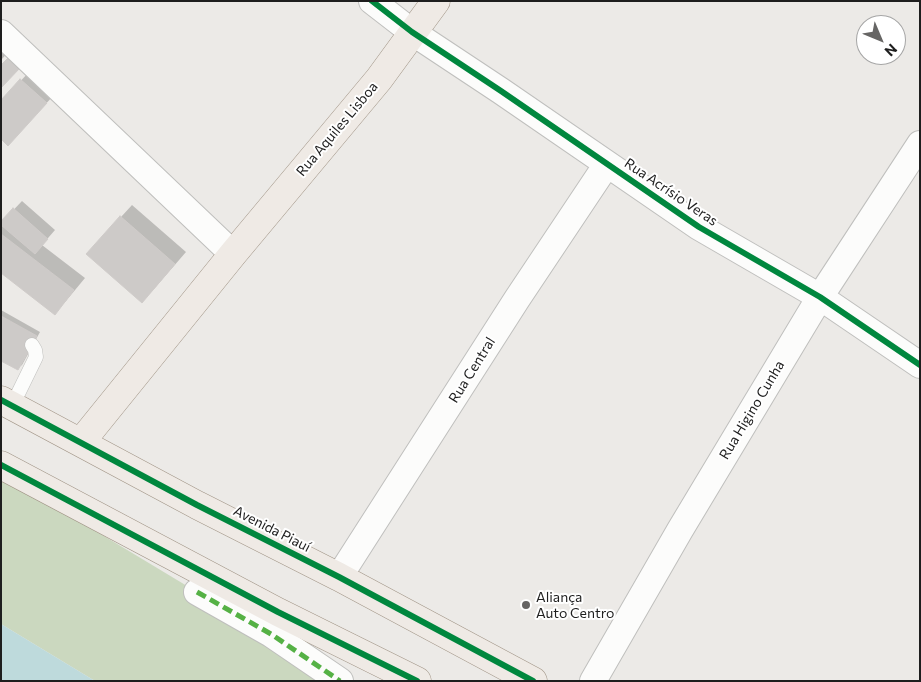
<!DOCTYPE html>
<html>
<head>
<meta charset="utf-8">
<style>
	body { margin:0 }
	#map { position:relative; width:921px; height:682px; overflow:hidden; background:#eceae7; font-family:Commissioner,sans-serif }
	canvas { display:block }
	.frame { position:absolute; inset:0; border:2px solid #1e1e1e; pointer-events:none }
	.north { position:absolute; left:856px; top:15px; width:50px; height:50px; box-sizing:border-box; background:#fff; border:1px solid #a5a5a5; border-radius:50%; rotate:135deg; font-size:14px; font-weight:700; line-height:20px; text-align:center; color:#1e1e1e }
	.north::after { content:''; display:block; margin:auto; width:18px; height:22px; background:#666564; clip-path:polygon(50% 0,100% 100%,50% 72%,0 100%) }
</style>
</head>
<body>
<div id="map">
<canvas width="921" height="682"></canvas>
<div class="frame"></div>
<div class="north">N</div>
</div>
<script>
const ctx = document.querySelector('canvas').getContext('2d');
ctx.lineJoin = 'round';
function paint(path, color) { ctx.fillStyle = color; ctx.fill(path, 'evenodd'); }
const toPath = rows => new Path2D(rows.map(r => 'M' + r).join(''));
function strokePath(path, color, width, dash) { ctx.strokeStyle = color; ctx.lineWidth = width; ctx.lineCap = dash ? 'butt' : 'round'; ctx.setLineDash(dash || []); ctx.stroke(path); }
function drawText(font, color, halo, rows, align = 'center') {
  ctx.font = font + ' Commissioner,sans-serif'; ctx.lineWidth = 4; ctx.setLineDash([]); ctx.textBaseline = 'middle'; ctx.strokeStyle = halo; ctx.fillStyle = color; for (const [text, x, y, turn = 0] of rows) {
    ctx.save(); ctx.translate(x, y); ctx.rotate((+turn || 0) * Math.PI / 180); ctx.textAlign = isNaN(turn) ? turn : align; if (halo) ctx.strokeText(text, 0, 0); ctx.fillText(text, 0, 0); ctx.restore();
  }
}
paint(toPath([
	[1,474,197,592,340,681,95,681,1,624]
]), '#cbd8bf');
paint(toPath([
	[1,624,95,681,1,681]
]), '#bedadc');
paint(toPath([
	[1,28,17,43,1,60],
	[29,72,54,95,16,136,1,102],
	[22,201,55,230,42,245,85,278,66,301,54,313,1,272,1,223],
	[132,205,186,252,154,289,142,301,121,217],
	[1,310,40,332,22,365,18,368,1,360]
]), '#0003');
const building = toPath([
	[9,57,20,68,1,88,1,65,9,57],
	[20,79,47,103,8,146,1,139,1,100,20,79],
	[13,208,48,239,35,254,1,225,1,221,13,208],
	[120,216,175,264,142,303,86,254,120,216],
	[1,234,74,290,55,315,1,273,1,234],
	[1,316,37,336,18,370,1,361,1,316]
]);
paint(building, '#cdcac8');
strokePath(building, '#cfcbc9', 1);
const lane = toPath([
	[12,406,36,357,35,350,32,345]
]);
const street = toPath([
	[372,1,412,32,501,91,699,227,820,297,920,365],
	[1,33,233,254],
	[339,577,517,299,607,164],
	[197,592,271,634,340,681],
	[593,681,680,530,820,297,920,144]
]);
const primary = toPath([
	[1,400,197,505,339,577,533,681],
	[81,442,233,254,379,79,436,1],
	[1,465,278,612,417,681]
]);
strokePath(lane, '#bfbfbd', 15);
strokePath(street, '#bfbfbd', 28);
strokePath(primary, '#a09486', 29);
strokePath(lane, '#fcfcfb', 14);
strokePath(street, '#fcfcfb', 26);
strokePath(primary, '#efeae5', 28);
strokePath(toPath([
	[197,592,271,634,340,681]
]), '#55b145', 5, [10, 5]);
strokePath(toPath([
	[372,1,412,32,501,91,699,227,820,297,920,365],
	[1,400,197,505,339,577,533,681],
	[1,465,278,612,417,681]
]), '#00873e', 6);
for (const [x, y, r, color] of [
	[526,605,5,"#666564"]
]) { const dot = new Path2D(); dot.arc(x, y, r, 0, 2 * Math.PI); ctx.fillStyle = color; ctx.fill(dot); strokePath(dot, '#fff', 2); }
drawText('14px', '#1e1e1e', '#fff', [
	["Rua Aquiles Lisboa",337,129,-50],
	["Rua Acrísio Veras",671,192,34],
	["Rua Central",472,370,-58],
	["Rua Higino Cunha",752,410,-59],
	["Avenida Piauí",272,529,27]
]);
drawText('14px', '#1e1e1e', '#fff', [
	["Aliança",536,597],
	["Auto Centro",536,613]
], 'left');
</script>
</body>
</html>
